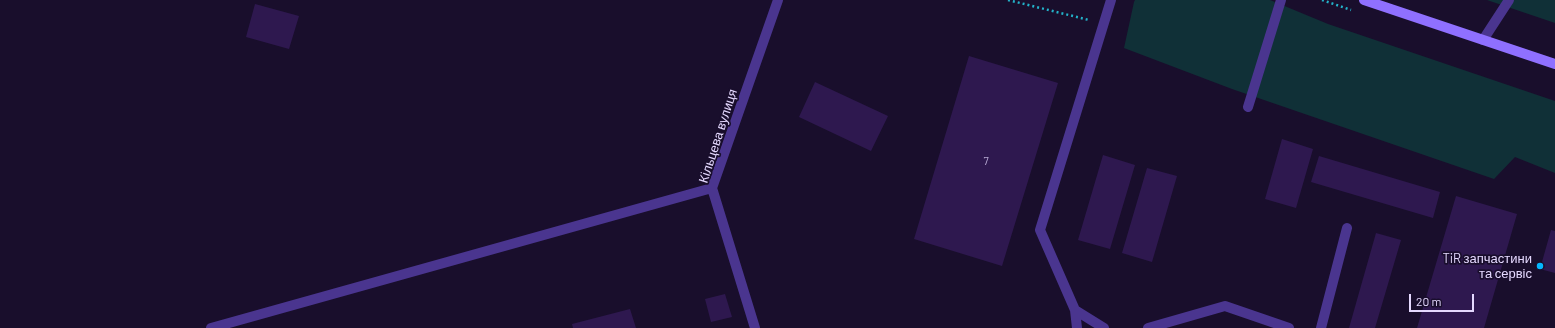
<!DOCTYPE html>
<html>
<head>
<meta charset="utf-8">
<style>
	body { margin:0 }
	#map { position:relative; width:1555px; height:328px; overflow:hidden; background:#190e2c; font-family:Barlow,sans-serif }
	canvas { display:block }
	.scale { position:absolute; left:1409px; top:294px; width:65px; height:18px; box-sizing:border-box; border:2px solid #e5d9ff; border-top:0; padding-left:5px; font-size:12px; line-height:14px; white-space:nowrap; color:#e5d9ff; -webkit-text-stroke:3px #190e2c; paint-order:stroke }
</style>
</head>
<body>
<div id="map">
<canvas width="1555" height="328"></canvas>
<div class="scale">20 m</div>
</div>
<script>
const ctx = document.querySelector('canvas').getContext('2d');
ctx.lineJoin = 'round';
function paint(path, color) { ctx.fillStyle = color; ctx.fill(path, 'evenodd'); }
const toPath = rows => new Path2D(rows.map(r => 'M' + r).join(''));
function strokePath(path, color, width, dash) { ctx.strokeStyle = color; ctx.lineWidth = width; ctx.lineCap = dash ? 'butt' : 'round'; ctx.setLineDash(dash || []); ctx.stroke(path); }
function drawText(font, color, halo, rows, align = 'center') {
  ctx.font = font + ' Barlow,sans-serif'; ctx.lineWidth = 3.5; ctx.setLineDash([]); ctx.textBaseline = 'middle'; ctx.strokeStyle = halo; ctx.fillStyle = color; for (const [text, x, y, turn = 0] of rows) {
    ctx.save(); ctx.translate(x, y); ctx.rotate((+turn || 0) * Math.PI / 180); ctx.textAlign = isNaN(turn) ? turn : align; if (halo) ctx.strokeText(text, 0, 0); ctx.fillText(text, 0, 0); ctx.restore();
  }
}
paint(toPath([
	[1135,0,1270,0,1328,24,1555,101,1555,173,1515,157,1494,179,1232,89,1124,48,1134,2],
	[1487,0,1555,0,1555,23]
]), '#103037');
paint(toPath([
	[255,4,299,16,289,49,246,37],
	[969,56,1058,83,1002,266,914,239],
	[815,82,888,116,871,151,799,117],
	[1282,139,1313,149,1296,208,1265,199],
	[1103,155,1135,165,1110,249,1078,240],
	[1319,156,1440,192,1433,218,1311,182],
	[1147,168,1177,176,1152,262,1122,253],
	[1456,196,1517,214,1484,328,1417,328],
	[1551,230,1555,231,1555,273,1540,269],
	[1376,233,1401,240,1375,328,1349,328],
	[725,294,732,317,711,322,705,299],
	[630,309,636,328,573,328,572,324]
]), '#2e184f');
strokePath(toPath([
	[1008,0,1089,20],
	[1322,0,1351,10]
]), '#23b2c9', 2.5, [2, 3]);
strokePath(toPath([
	[1483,40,1509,0],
	[1248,107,1281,0],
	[1075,310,1077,328],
	[1104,328,1075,310,1040,230,1111,0],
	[1148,328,1225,306,1289,328],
	[1321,328,1347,228]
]), '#4a358f', 10);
strokePath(toPath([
	[211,328,712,188],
	[755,328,712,188,778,0]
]), '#4a358f', 10);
strokePath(toPath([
	[1364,0,1555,64]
]), '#8f70ff', 10);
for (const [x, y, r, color] of [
	[1540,266,4,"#05b5ff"]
]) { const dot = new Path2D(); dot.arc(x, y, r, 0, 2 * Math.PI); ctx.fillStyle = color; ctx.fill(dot); strokePath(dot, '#190e2c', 1.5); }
drawText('11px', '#b7a9d3', null, [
	["7",986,161]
]);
drawText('13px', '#e5d9ff', '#190e2c', [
	["Кільцева вулиця",718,136,-72]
]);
drawText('13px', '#e5d9ff', '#190e2c', [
	["TiR запчастини",1532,259],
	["та сервіс",1532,274]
], 'right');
</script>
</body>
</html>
